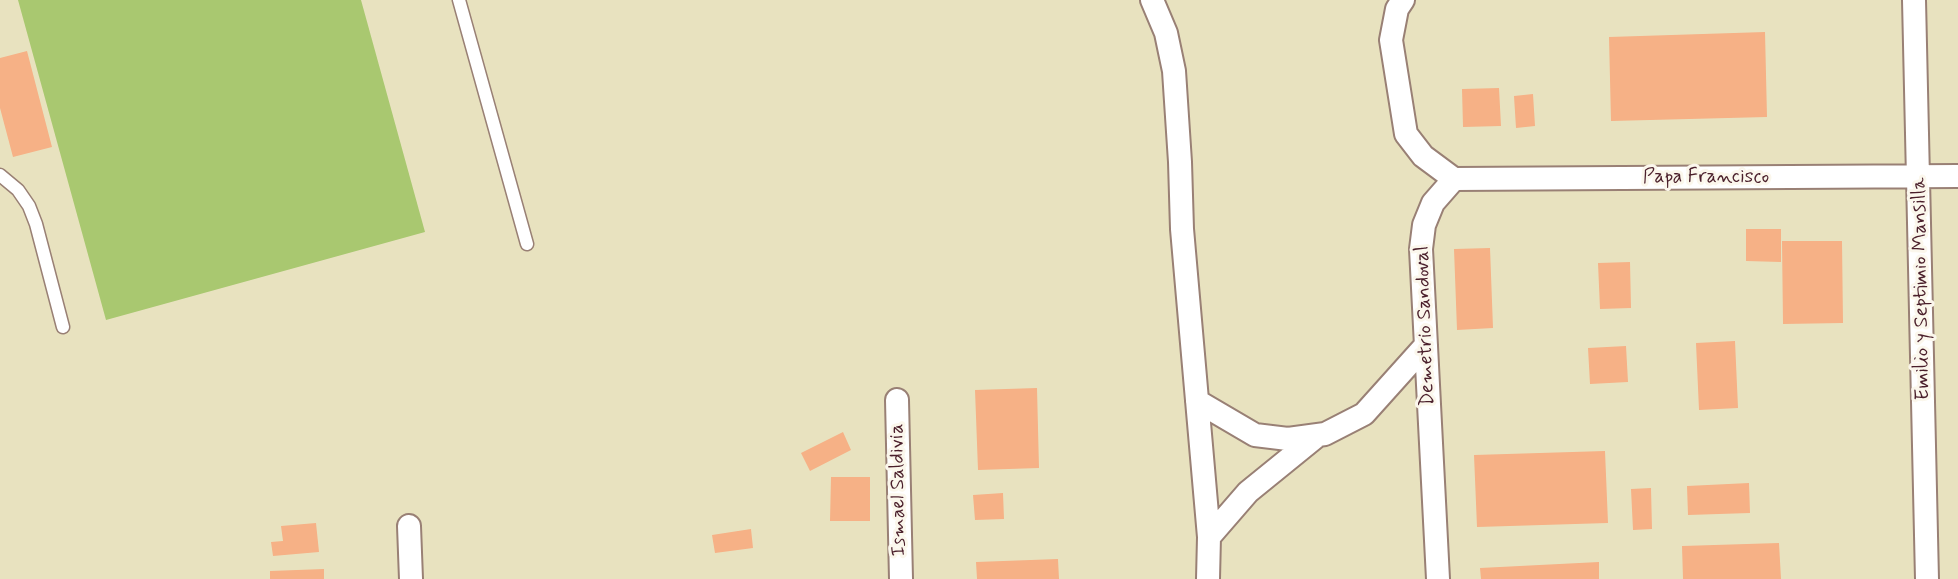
<!DOCTYPE html>
<html>
<head>
<meta charset="utf-8">
<style>
	body { margin:0 }
	canvas { display:block; background:#e8e2bf }
</style>
</head>
<body>
<canvas width="1958" height="579"></canvas>
<script>
const ctx = document.querySelector('canvas').getContext('2d');
ctx.lineJoin = 'round';
function paint(path, color) { ctx.fillStyle = color; ctx.fill(path, 'evenodd'); }
const toPath = rows => new Path2D(rows.map(r => 'M' + r).join(''));
function strokePath(path, color, width, dash) { ctx.strokeStyle = color; ctx.lineWidth = width; ctx.lineCap = dash ? 'butt' : 'round'; ctx.setLineDash(dash || []); ctx.stroke(path); }
function drawText(font, color, halo, rows, align = 'center') {
  ctx.font = font + ' Mynerve,sans-serif'; ctx.lineWidth = 6; ctx.setLineDash([]); ctx.textBaseline = 'middle'; ctx.strokeStyle = halo; ctx.fillStyle = color; for (const [text, x, y, turn = 0] of rows) {
    ctx.save(); ctx.translate(x, y); ctx.rotate((+turn || 0) * Math.PI / 180); ctx.textAlign = isNaN(turn) ? turn : align; if (halo) ctx.strokeText(text, 0, 0); ctx.fillText(text, 0, 0); ctx.restore();
  }
}
paint(toPath([
	[18,0,361,0,425,232,106,320]
]), '#a9c870');
paint(toPath([
	[1765,32,1767,117,1611,121,1609,37],
	[27,51,52,147,13,157,0,108,0,58],
	[1499,88,1501,126,1463,127,1462,89],
	[1533,94,1535,126,1516,128,1514,96],
	[1746,229,1781,229,1781,262,1746,261],
	[1782,241,1842,241,1843,323,1783,324],
	[1490,248,1493,328,1457,330,1454,249],
	[1630,262,1631,308,1600,309,1598,263],
	[1735,341,1738,408,1699,410,1696,343],
	[1626,346,1628,382,1590,384,1588,348],
	[1037,388,1039,468,978,470,975,390],
	[843,432,851,450,810,471,801,453],
	[1605,451,1608,523,1477,527,1474,455],
	[831,477,870,477,870,521,830,521],
	[1749,483,1750,513,1688,515,1687,486],
	[1651,488,1652,529,1633,530,1631,489],
	[1003,493,1004,519,975,520,973,495],
	[316,523,319,552,273,556,271,542,283,541,281,526],
	[751,529,753,548,715,553,712,535],
	[1779,543,1781,579,1683,579,1682,546],
	[1058,559,1059,579,977,579,976,562],
	[1599,562,1599,579,1481,579,1480,568],
	[324,569,324,579,270,579,270,571]
]), '#f6b186');
const lane = toPath([
	[459,0,527,244],
	[0,175,18,190,29,206,36,224,63,327]
]);
const street = toPath([
	[1152,0,1166,33,1174,71,1180,162,1182,229,1209,537,1208,579],
	[1403,0,1397,9,1391,40,1406,134,1423,156,1454,179,1433,203,1424,225,1421,249,1438,579],
	[1914,0,1927,579],
	[1454,179,1958,176],
	[897,400,901,579],
	[1197,401,1255,435,1288,439,1325,434,1364,414,1426,345],
	[409,526,411,579],
	[1209,537,1248,492,1317,436]
]);
strokePath(lane, '#998075', 15);
strokePath(street, '#998075', 26);
strokePath(lane, '#fff', 12);
strokePath(street, '#fff', 22);
drawText('20px', '#4a1f2b', '#fbf7ec', [
	["Papa Francisco",1706,178],
	["Emilio y Septimio Mansilla",1922,289,-91],
	["Demetrio Sandoval",1426,326,-92],
	["Ismael Saldivia",899,490,-91]
]);
</script>
</body>
</html>
